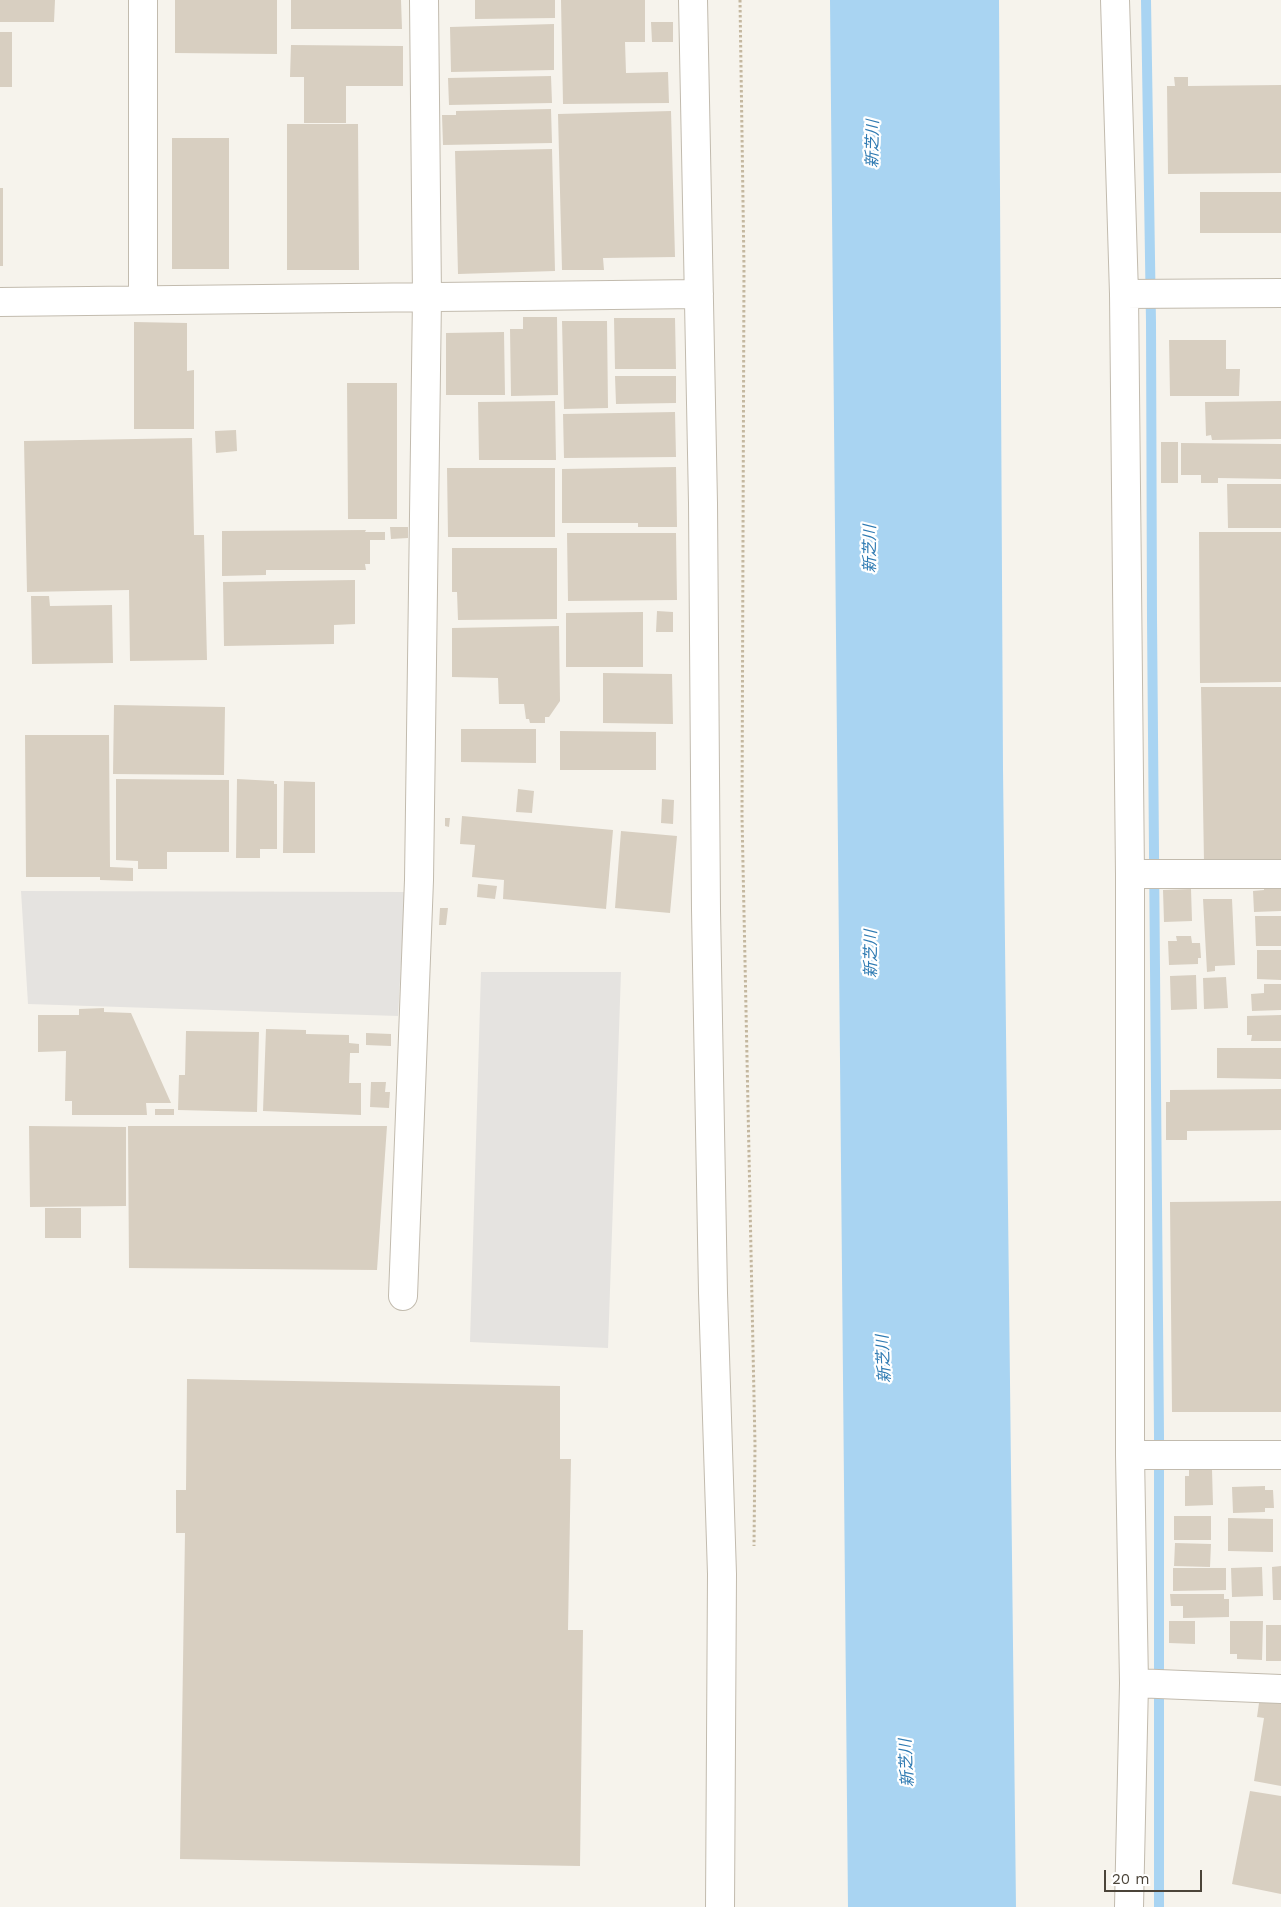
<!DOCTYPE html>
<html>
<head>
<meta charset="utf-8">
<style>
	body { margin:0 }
	#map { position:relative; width:1281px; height:1907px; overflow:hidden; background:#f6f3ec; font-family:"Work Sans",sans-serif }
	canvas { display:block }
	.scale { position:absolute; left:1104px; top:1870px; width:98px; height:22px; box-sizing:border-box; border:2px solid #4b4439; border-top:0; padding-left:6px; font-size:15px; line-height:18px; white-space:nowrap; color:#4b4439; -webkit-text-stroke:4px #fff; paint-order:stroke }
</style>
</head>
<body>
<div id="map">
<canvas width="1281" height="1907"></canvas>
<div class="scale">20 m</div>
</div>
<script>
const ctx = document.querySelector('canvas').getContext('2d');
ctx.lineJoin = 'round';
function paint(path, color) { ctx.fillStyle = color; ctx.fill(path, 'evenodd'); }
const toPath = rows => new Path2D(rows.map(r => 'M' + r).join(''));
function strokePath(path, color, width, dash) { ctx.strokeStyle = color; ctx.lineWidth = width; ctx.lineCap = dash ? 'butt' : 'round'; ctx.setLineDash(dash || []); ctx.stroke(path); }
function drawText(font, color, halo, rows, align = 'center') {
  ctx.font = font + ' "Work Sans","Noto Sans JP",sans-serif'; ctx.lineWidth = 4.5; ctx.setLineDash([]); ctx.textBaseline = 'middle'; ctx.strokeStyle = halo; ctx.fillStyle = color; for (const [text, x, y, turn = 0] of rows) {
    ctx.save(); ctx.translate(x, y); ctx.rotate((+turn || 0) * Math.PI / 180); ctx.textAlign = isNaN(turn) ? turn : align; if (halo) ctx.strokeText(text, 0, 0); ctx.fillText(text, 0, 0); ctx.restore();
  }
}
paint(toPath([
	[21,891,405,892,398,1016,28,1004],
	[481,972,621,972,608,1348,470,1342]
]), '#e5e3e0');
paint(toPath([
	[830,0,999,0,1003,769,1016,1907,848,1907]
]), '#a9d4f2');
strokePath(toPath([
	[1146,0,1151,322,1152,619,1159,1434,1159,1907]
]), '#a9d4f2', 10);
paint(toPath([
	[0,0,55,0,54,22,0,22],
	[175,0,277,0,277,54,175,53],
	[291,0,401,0,402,29,291,29],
	[475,0,555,0,555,18,475,19],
	[561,0,645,0,645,42,625,42,626,73,668,72,669,103,563,104],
	[651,22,673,22,673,42,652,42],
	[554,24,554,70,451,72,450,27],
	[0,32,12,32,12,87,0,87],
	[291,45,403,46,403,86,346,86,346,123,304,123,304,77,290,77],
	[551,76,552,103,449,105,448,78],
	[1174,77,1188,77,1188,86,1281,85,1281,173,1168,174,1167,86,1175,86],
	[551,109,552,143,443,145,442,115,456,115,456,111],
	[671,111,675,257,603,258,604,270,562,270,558,114],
	[287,124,358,124,359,270,287,270],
	[172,138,229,138,229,269,172,269],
	[552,149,555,271,458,274,455,151],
	[0,188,3,188,3,266,0,266],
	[1200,192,1281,192,1281,233,1200,233],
	[523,317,557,317,558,395,511,396,510,329,523,329],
	[614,318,675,318,676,369,615,369],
	[562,321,607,321,608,408,564,409],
	[134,322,187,323,187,371,194,370,194,429,134,429],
	[504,332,505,395,446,395,446,333],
	[1169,340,1226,340,1226,369,1240,369,1239,396,1170,396],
	[615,376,676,376,676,403,616,404],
	[347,383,397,383,397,519,348,519],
	[555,401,556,460,479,460,478,402],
	[1281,401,1281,439,1212,440,1211,435,1206,436,1205,402],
	[675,412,676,457,564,458,563,414],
	[236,430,237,451,216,453,215,431],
	[192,438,194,535,204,535,207,660,130,661,129,590,27,592,24,441],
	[1161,442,1178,442,1178,483,1161,483],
	[1181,443,1281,444,1281,479,1218,478,1218,483,1201,483,1201,475,1181,475],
	[676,467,677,527,638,527,638,523,562,523,562,469],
	[447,468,555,468,555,537,448,537],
	[1227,484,1281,484,1281,528,1228,528],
	[390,527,408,527,408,538,391,539],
	[366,530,365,532,385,532,385,540,370,540,370,564,365,564,366,570,266,570,266,575,222,576,222,531],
	[1199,532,1281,532,1281,682,1200,683],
	[567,533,676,533,677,600,568,601],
	[452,548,557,548,557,619,458,620,457,592,452,592],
	[355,580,355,624,334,625,334,644,224,646,223,582],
	[31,596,49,596,50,606,112,605,113,663,32,664],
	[657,611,673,612,673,632,656,632],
	[643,612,643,667,566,667,566,613],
	[559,626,560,701,549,717,545,717,545,723,530,723,529,719,526,719,524,704,499,704,498,678,452,677,452,628],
	[603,673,672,674,673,724,603,723],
	[1201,687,1281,687,1281,861,1204,862],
	[114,705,225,707,224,775,113,774],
	[461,729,536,729,536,763,461,762],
	[560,731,656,732,656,770,560,770],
	[25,735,109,735,110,867,133,868,133,881,100,880,100,877,26,877],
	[116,779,229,780,229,852,167,852,167,869,138,869,138,861,116,860],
	[237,779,274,781,274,784,277,784,277,849,260,849,260,858,236,858],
	[284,781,315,782,315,853,283,853],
	[518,789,534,791,532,813,516,812],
	[662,799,674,800,673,824,661,823],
	[462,816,613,830,606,909,503,899,504,880,472,877,475,845,460,844],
	[445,818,450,818,449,827,445,826],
	[621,831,677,836,670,913,615,908],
	[478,884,497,886,495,899,477,897],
	[1264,885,1281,885,1281,911,1254,912,1253,891,1264,890],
	[1191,889,1192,921,1164,922,1163,890],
	[1203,899,1232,899,1235,965,1215,966,1215,971,1207,972],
	[440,908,448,908,446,925,439,925],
	[1255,916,1281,916,1281,946,1256,946],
	[1176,936,1191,936,1192,943,1200,943,1201,958,1198,958,1198,964,1169,965,1168,941,1177,941],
	[1257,950,1281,950,1281,980,1257,979],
	[1196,975,1197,1009,1171,1010,1170,976],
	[1226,977,1228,1008,1204,1009,1203,978],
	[1264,984,1281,984,1281,1010,1252,1011,1251,994,1264,993],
	[104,1008,104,1012,131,1013,171,1103,146,1103,147,1115,72,1115,72,1101,65,1101,66,1051,38,1052,38,1015,79,1015,79,1009],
	[1281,1015,1281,1041,1251,1041,1252,1035,1247,1035,1247,1016],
	[266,1029,306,1030,306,1034,349,1035,349,1043,359,1044,359,1053,350,1053,349,1083,361,1083,361,1115,263,1111],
	[186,1031,259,1032,257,1112,178,1110,179,1075,185,1075],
	[366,1033,391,1034,391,1046,366,1045],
	[1217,1048,1281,1048,1281,1079,1217,1078],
	[371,1082,386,1082,385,1092,390,1092,389,1108,370,1107],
	[1281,1089,1281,1130,1187,1131,1187,1140,1166,1140,1166,1102,1170,1102,1170,1090],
	[155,1109,174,1109,174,1115,155,1115],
	[29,1126,126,1127,126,1206,30,1207],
	[128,1126,387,1126,377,1270,129,1268],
	[1281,1201,1281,1412,1172,1412,1170,1202],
	[45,1208,81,1208,81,1238,45,1238],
	[187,1379,560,1386,560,1459,571,1459,568,1630,583,1630,580,1866,180,1859,185,1533,176,1533,176,1490,186,1490],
	[1189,1469,1212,1469,1213,1505,1185,1506,1185,1476,1189,1476],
	[1265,1486,1265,1490,1273,1490,1274,1508,1265,1508,1265,1512,1233,1513,1232,1487],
	[1174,1516,1211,1516,1211,1540,1174,1540],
	[1228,1518,1273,1519,1273,1552,1228,1551],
	[1175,1543,1211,1544,1210,1567,1174,1566],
	[1281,1566,1281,1600,1273,1600,1272,1567],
	[1262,1567,1263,1596,1232,1597,1231,1568],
	[1173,1568,1226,1568,1226,1590,1173,1591],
	[1170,1594,1224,1594,1224,1599,1229,1599,1229,1617,1183,1618,1183,1606,1171,1606],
	[1169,1621,1195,1621,1195,1644,1169,1643],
	[1230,1621,1263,1621,1262,1660,1237,1659,1237,1654,1230,1654],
	[1266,1625,1281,1625,1281,1661,1266,1661],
	[1260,1696,1281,1699,1281,1786,1254,1781,1264,1718,1257,1717],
	[1250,1791,1281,1796,1281,1894,1232,1884]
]), '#d8cfc1');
const minor = toPath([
	[693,0,703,503,706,910,713,1293,722,1574,720,1907],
	[1115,0,1124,294,1130,874,1130,1455,1134,1683,1129,1907],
	[1124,294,1281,293],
	[143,300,143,0],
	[0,302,699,294],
	[1130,874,1281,874],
	[403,1296,419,880,427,297,424,0],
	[1130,1455,1281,1455],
	[1134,1683,1281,1689]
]);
strokePath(minor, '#c2bbae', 30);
strokePath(toPath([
	[740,0,744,268,742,816,755,1445,754,1546]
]), '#c4b79f', 3, [2.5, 2.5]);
strokePath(minor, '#fff', 28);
drawText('italic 16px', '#2e7ab2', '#fff', [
	["新芝川",873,144,-89],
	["新芝川",870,549,-90],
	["新芝川",871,954,-90],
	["新芝川",884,1359,-93],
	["新芝川",907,1763,-93]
]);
</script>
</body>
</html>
